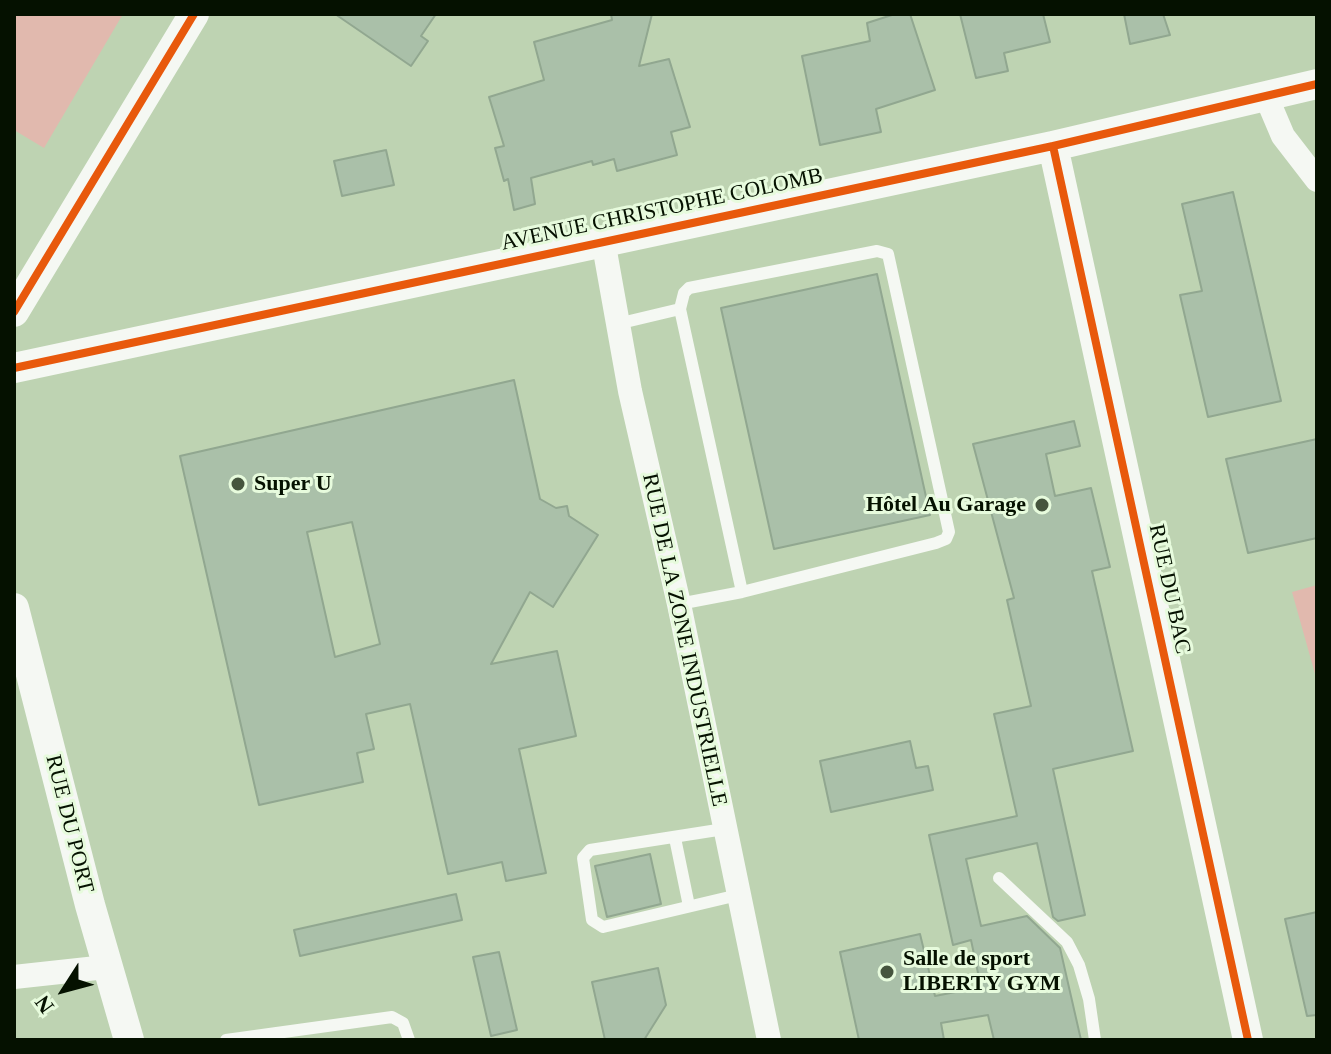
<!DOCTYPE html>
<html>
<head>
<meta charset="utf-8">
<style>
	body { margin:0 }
	#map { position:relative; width:1331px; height:1054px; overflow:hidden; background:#bed3b2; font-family:"Times New Roman",serif }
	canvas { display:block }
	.frame { position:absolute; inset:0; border:16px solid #051100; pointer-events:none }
	.north { position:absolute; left:24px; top:950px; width:80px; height:80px; -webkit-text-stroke:6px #e7fbdd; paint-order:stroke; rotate:234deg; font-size:22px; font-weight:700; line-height:32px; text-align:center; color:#051100 }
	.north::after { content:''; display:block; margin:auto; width:28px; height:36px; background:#051100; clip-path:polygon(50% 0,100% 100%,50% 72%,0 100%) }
</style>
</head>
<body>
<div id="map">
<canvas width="1331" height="1054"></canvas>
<div class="frame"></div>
<div class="north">N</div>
</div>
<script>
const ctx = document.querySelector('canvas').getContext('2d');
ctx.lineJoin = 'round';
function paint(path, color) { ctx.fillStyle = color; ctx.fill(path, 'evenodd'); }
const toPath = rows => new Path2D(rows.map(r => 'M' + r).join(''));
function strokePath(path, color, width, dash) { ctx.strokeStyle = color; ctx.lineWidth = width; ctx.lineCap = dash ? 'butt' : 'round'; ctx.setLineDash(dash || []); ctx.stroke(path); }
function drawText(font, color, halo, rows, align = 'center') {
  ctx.font = font + ' "Times New Roman",serif'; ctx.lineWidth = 6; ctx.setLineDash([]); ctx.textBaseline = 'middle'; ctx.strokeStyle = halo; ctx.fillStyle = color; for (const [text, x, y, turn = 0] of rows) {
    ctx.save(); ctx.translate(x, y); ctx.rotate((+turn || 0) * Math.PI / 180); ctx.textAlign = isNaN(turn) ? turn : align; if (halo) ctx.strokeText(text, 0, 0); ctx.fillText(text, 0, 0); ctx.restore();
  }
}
paint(toPath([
	[14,14,123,14,44,148,14,130],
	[1317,585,1317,681,1292,592]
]), '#e1b9ae');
const building = toPath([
	[335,14,436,14,421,36,428,41,411,66,335,14],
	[611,14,652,14,639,66,669,59,690,127,671,132,677,155,617,171,614,159,593,165,592,161,531,178,535,204,514,210,508,179,504,181,495,148,504,146,489,97,544,80,534,42,612,20,611,14],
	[895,14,910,14,935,90,876,109,881,132,820,145,802,56,870,41,867,23,895,14],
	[960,14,1043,14,1050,42,1004,53,1008,71,976,78,960,14],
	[1124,14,1163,14,1170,35,1130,44,1124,14],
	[386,150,394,185,342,196,334,161,386,150],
	[1233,192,1281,401,1208,417,1180,295,1202,291,1182,204,1233,192],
	[877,274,930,515,774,549,721,308,877,274],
	[514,380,540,499,556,508,567,506,569,516,598,535,553,607,530,592,491,664,557,651,576,736,519,749,546,873,506,881,502,862,448,874,410,704,366,714,374,749,357,753,363,782,259,805,180,456,514,380],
	[352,522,380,644,335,657,307,532,352,522],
	[1074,421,1080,446,1046,454,1055,496,1091,488,1110,567,1092,571,1133,751,1053,769,1085,915,1058,921,1053,917,1037,843,966,859,981,926,1027,916,1060,948,1081,1040,994,1040,988,1015,941,1023,944,1040,859,1040,840,952,920,934,935,996,981,987,971,940,953,945,929,835,1017,816,994,714,1031,706,1007,600,1014,598,973,444,1074,421],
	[1317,439,1317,538,1248,553,1226,459,1317,439],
	[910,741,916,768,928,766,933,790,831,812,820,761,910,741],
	[650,854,661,904,607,917,595,866,650,854],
	[456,894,462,920,300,956,294,930,456,894],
	[1317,912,1317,1015,1307,1016,1285,919,1317,912],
	[499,952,517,1030,491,1036,473,957,499,952],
	[658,968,666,1005,644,1040,605,1040,592,982,658,968]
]);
paint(building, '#aac0a9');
strokePath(building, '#91a790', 2);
strokePath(toPath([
	[680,309,742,592],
	[617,324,680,309,684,293,689,288,877,251,888,254,949,532,946,539,936,543,742,592,679,604],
	[724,829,590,850,583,858,592,920,603,927,738,895],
	[675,838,689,906],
	[999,878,1067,942,1079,965,1089,999,1095,1040],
	[226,1040,392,1017,403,1023,409,1040]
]), '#f5f8f3', 12);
strokePath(toPath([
	[1266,96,1283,136,1317,180],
	[603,240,630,391,679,604,769,1040],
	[14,977,106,967]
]), '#f5f8f3', 24);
strokePath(toPath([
	[1053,146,1248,1040],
	[14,312,194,14],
	[14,368,1053,146,1317,84],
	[14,608,90,905,129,1040]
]), '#f5f8f3', 30);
strokePath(toPath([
	[1053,146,1248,1040],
	[14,312,194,14],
	[14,368,1053,146,1317,84]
]), '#e8590c', 8);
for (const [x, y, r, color] of [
	[238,484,8,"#46553e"],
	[1042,505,8,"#46553e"],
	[887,972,8,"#46553e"]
]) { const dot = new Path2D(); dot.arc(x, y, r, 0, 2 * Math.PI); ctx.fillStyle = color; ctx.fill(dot); strokePath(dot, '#e7fbdd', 3); }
drawText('22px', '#051100', '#e7fbdd', [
	["AVENUE CHRISTOPHE COLOMB",662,210,-12],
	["RUE DU BAC",1169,589,78],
	["RUE DE LA ZONE INDUSTRIELLE",684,640,78],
	["RUE DU PORT",69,824,76]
]);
drawText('bold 22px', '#051100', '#e7fbdd', [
	["Super U",254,484],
	["Hôtel Au Garage",1026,505,"right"],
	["Salle de sport",903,959],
	["LIBERTY GYM",903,984]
], 'left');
</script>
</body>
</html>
